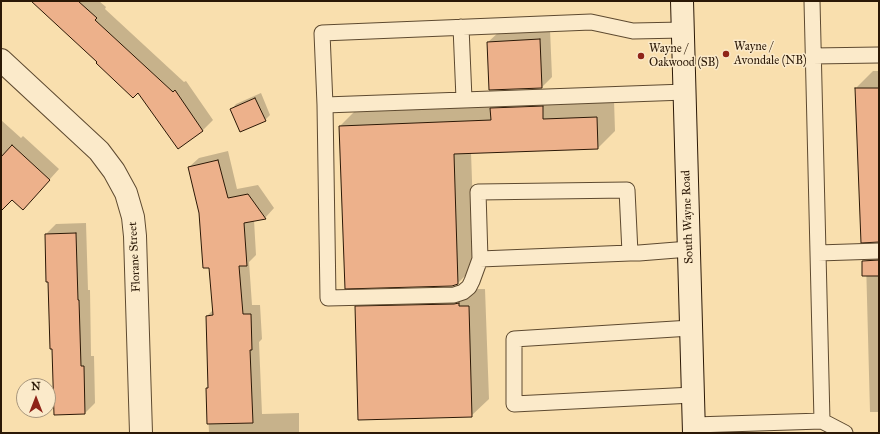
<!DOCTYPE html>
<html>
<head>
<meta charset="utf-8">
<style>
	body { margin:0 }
	#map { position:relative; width:880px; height:434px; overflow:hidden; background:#f9dfae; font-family:"IM FELL Great Primer",serif }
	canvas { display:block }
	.frame { position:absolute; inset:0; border:2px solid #2b1806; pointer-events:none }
	.north { position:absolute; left:16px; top:378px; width:40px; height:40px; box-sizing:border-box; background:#fbeaca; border:1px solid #a8967c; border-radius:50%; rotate:0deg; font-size:11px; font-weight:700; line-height:16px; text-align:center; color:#2b1806 }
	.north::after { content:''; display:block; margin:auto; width:14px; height:18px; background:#8f2418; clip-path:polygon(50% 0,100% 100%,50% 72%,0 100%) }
</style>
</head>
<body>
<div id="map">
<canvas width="880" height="434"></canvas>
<div class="frame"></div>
<div class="north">N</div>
</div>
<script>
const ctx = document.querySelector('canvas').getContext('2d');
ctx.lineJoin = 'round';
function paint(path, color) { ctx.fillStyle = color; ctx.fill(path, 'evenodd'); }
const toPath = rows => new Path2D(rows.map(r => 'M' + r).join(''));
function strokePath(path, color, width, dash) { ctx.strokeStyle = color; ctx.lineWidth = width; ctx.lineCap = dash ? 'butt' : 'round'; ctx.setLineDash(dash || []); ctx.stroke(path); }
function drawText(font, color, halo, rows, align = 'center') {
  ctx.font = font + ' "IM FELL Great Primer",serif'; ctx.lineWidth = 3; ctx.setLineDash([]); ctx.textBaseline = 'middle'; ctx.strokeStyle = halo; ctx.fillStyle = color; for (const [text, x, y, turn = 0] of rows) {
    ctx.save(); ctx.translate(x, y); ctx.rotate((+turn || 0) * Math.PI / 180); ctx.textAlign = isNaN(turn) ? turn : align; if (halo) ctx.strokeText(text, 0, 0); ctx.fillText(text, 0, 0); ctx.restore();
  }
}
paint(toPath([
	[33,1,99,1,106,7,105,9,184,82,186,81,213,120,203,130,178,147,138,91,98,62],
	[550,29,552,77,542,87,488,42,499,32],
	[873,71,879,71,879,242,862,239,856,88],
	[261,93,270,115,265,120,231,110,236,104],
	[614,100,615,131,598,148,471,152,475,266,458,283,340,126,357,109],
	[1,120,21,138,23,136,59,169,33,198,12,199,1,203],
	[228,151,237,189,258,185,274,208,265,218,254,220,256,255,249,262,252,305,260,305,262,339,259,342,262,414,299,413,299,433,209,433,207,389,209,386,207,316,213,310,210,267,200,213,189,167,199,158],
	[86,223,88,290,90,290,91,356,94,356,95,403,85,413,53,348,46,234,56,224],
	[879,248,879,412,870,412,866,261],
	[485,289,489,399,471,416,356,307,373,290]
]), '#0003');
const building = toPath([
	[31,1,78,1,97,18,95,20,173,92,175,90,203,131,178,149,138,93,133,98,96,63,97,62,31,1],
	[540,39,542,88,489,90,487,42,540,39],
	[855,88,879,88,879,242,861,243,855,88],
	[255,98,266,121,240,132,230,109,255,98],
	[543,106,543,119,597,117,598,149,454,154,458,284,452,286,345,289,339,126,491,120,490,108,543,106],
	[12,145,50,180,23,210,12,200,1,211,1,157,12,145],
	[218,160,228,198,248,194,266,219,244,223,247,266,239,266,243,314,251,314,252,350,250,350,253,423,207,424,206,388,208,388,206,316,213,315,209,268,203,268,199,213,188,167,218,160],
	[76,233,78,300,79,300,81,366,84,366,85,414,54,415,52,349,50,349,48,282,46,282,45,234,76,233],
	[879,260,879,276,862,276,862,261,879,260],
	[459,303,459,306,469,306,472,417,358,420,355,306,454,304,459,303]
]);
paint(building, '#edb18b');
strokePath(building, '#2b1806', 1);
const lane = toPath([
	[461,27,464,99],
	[813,56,879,55],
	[325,105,322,33,591,22,633,31,683,30],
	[630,253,627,190,478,192,480,259,630,253,639,253,689,249],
	[818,253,879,251],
	[480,259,472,281,469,287,463,292,454,295,328,298,325,105,685,92],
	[691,328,514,339,514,404,693,395],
	[822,421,845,433],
	[694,425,822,421,812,1]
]);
const street = toPath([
	[1,60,99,151,114,171,126,193,133,217,135,236,141,433]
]);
const secondary = toPath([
	[682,1,694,433]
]);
strokePath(lane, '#5e4a30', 17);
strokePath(street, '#5e4a30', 24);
strokePath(secondary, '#2b1806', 24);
strokePath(lane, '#fbeaca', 15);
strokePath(street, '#fbeaca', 22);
strokePath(secondary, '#fbeaca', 22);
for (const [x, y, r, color] of [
	[726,54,4,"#8f2418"],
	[641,56,4,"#8f2418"]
]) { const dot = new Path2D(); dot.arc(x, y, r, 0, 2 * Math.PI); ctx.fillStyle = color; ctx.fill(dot); strokePath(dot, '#fbeaca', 1.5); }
drawText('12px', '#2b1806', '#fbeaca', [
	["Wayne /",734,47],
	["Avondale (NB)",734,61],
	["Wayne /",649,49],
	["Oakwood (SB)",649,63]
], 'left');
drawText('12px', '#2b1806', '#fbeaca', [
	["South Wayne Road",688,217,-92],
	["Florane Street",135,257,-93]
]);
</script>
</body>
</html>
